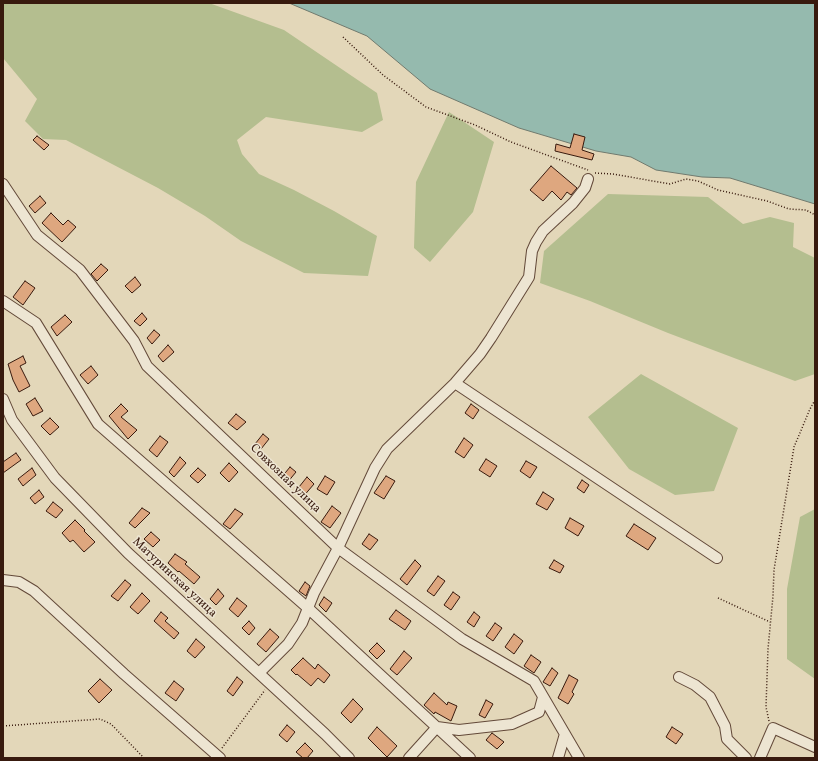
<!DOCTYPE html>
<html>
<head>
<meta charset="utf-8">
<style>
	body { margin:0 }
	#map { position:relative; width:818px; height:761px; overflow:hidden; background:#e3d7b9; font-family:Vollkorn,serif }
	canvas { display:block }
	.frame { position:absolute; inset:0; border:4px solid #381a0e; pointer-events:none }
</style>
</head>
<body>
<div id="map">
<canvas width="818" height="761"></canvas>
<div class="frame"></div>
</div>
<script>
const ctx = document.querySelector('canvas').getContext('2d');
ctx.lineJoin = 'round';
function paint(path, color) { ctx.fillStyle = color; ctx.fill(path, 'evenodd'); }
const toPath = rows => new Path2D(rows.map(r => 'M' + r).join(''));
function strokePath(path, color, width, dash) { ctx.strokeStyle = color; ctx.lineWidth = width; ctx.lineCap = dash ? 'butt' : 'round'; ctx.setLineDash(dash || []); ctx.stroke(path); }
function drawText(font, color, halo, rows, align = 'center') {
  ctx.font = font + ' Vollkorn,serif'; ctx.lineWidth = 3; ctx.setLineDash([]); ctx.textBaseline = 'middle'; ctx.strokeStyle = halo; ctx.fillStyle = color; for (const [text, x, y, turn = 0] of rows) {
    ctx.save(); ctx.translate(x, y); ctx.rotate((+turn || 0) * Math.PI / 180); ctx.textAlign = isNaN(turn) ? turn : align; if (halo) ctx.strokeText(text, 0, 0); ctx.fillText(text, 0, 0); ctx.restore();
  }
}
paint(toPath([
	[3,3,209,3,284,30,377,93,383,120,362,132,266,117,237,140,242,154,259,174,294,190,334,211,377,236,368,276,304,273,241,241,205,216,158,188,66,140,43,139,25,121,37,99,3,58],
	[449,112,494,142,473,212,430,262,414,248,416,182],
	[608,194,708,197,743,224,770,217,794,223,793,247,815,258,815,374,795,381,668,333,590,301,540,283,544,251],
	[641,374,738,428,714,491,675,495,629,469,588,417],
	[815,509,815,679,787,659,787,589,800,517]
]), '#b4be8f');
const water = toPath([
	[289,3,815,3,815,204,730,178,702,177,656,170,631,157,596,151,519,128,430,89,367,36,289,3]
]);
paint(water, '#95baae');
strokePath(water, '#707a6e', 1);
const building = toPath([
	[574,134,585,137,582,150,594,154,592,160,555,151,556,144,570,148,574,134],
	[37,136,49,145,44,150,33,140,37,136],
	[551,166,577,188,571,195,567,192,561,200,552,191,543,201,530,190,551,166],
	[40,196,46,203,35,213,29,206,40,196],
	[51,213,63,225,68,220,76,227,62,242,42,223,51,213],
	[101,264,108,270,97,281,91,274,101,264],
	[135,277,141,285,132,293,125,286,135,277],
	[25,281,35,288,23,305,13,297,25,281],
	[142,313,147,319,140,326,134,321,142,313],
	[65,315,72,322,57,336,51,327,65,315],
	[154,330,160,335,152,344,147,338,154,330],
	[168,345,174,352,163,362,158,356,168,345],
	[23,356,26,363,20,366,30,386,19,392,13,380,8,364,23,356],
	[91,366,98,375,88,384,80,375,91,366],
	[35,398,43,411,33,416,26,404,35,398],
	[121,404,128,411,121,417,137,430,128,439,109,416,121,404],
	[471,404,479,410,473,419,465,413,471,404],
	[236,414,246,422,237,430,228,423,236,414],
	[50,418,59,427,50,435,41,426,50,418],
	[263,434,269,439,261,449,255,444,263,434],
	[160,436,168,442,157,457,149,450,160,436],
	[464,438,473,445,464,458,455,452,464,438],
	[16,453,21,460,3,473,3,462,16,453],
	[180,457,186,463,174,477,169,472,180,457],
	[486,459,497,466,490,477,479,470,486,459],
	[526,461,537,467,530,478,520,471,526,461],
	[229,463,238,472,229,482,220,473,229,463],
	[290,467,296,472,287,483,281,478,290,467],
	[32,468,36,475,23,486,18,479,32,468],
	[198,468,206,475,198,483,190,476,198,468],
	[325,476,335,482,327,495,317,489,325,476],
	[386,476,395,481,384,499,374,493,386,476],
	[307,477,314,484,302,498,295,492,307,477],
	[582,480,589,485,584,493,577,488,582,480],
	[39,490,44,497,35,504,30,498,39,490],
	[543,492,554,499,547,510,536,504,543,492],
	[53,502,63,510,56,518,46,511,53,502],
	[332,506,341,513,330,528,321,522,332,506],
	[142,508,150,513,135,528,129,523,142,508],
	[235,509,243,514,230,529,223,524,235,509],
	[570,518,584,526,578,536,565,528,570,518],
	[75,520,85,530,84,531,95,542,84,552,73,540,70,542,62,533,75,520],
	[634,524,656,538,648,550,626,536,634,524],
	[151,532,160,540,153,547,144,539,151,532],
	[369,534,378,540,370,550,362,544,369,534],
	[175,554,187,562,185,564,200,577,194,584,179,571,178,572,168,563,175,554],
	[415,560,421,566,407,585,400,579,415,560],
	[554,560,564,566,560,573,549,568,554,560],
	[438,576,445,581,434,596,427,591,438,576],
	[125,580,131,585,118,601,111,596,125,580],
	[305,582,310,586,306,596,299,591,305,582],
	[218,589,224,596,216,605,210,599,218,589],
	[453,592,460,597,451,610,444,605,453,592],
	[142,593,150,601,138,614,130,607,142,593],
	[324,597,332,603,326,612,319,605,324,597],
	[237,598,247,606,238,617,229,609,237,598],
	[396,610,411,621,405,630,389,619,396,610],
	[161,612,168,618,165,621,179,633,174,639,154,621,161,612],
	[474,612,480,617,474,627,467,622,474,612],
	[249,621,255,628,249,635,242,628,249,621],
	[495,623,502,628,493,641,486,636,495,623],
	[270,629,279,637,266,652,257,644,270,629],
	[514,634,523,641,514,654,505,647,514,634],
	[196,639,205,647,195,658,187,651,196,639],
	[377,643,385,651,377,659,369,651,377,643],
	[404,651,412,658,397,675,390,669,404,651],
	[531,655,541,662,534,673,524,666,531,655],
	[303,658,315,669,318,664,330,675,324,683,318,678,311,686,297,674,296,675,291,670,303,658],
	[552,668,558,673,550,686,543,682,552,668],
	[569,675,578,680,572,692,574,694,568,704,558,698,569,675],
	[237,677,243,682,233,696,227,691,237,677],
	[100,679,112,690,99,703,88,691,100,679],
	[174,681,184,689,176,701,165,693,174,681],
	[434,693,447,705,448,702,457,706,451,721,435,712,434,714,424,705,434,693],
	[353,699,363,709,351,723,341,713,353,699],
	[486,700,493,704,485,718,479,715,486,700],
	[287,725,295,732,287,742,279,735,287,725],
	[377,727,397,746,387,757,368,738,377,727],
	[672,727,683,734,676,744,666,737,672,727],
	[492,733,504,742,497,749,486,740,492,733],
	[305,743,313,751,307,758,303,758,296,752,305,743]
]);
paint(building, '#dea77f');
strokePath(building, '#381a0e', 1);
const minor = toPath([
	[3,184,37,235,80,270,134,341,147,366,338,548,462,639,534,681,579,758],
	[3,301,36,323,98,424,309,609,470,758],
	[455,383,717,558],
	[3,399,12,420,55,478,128,553,325,734,349,758],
	[3,580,19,582,34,591,124,674,220,758],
	[259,673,288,644,302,623,314,593,338,548,375,468,387,449,455,383,480,354,491,338,529,277,532,251,536,242,543,231,573,203,585,188,588,179],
	[679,677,695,685,710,697,725,726,727,739,746,758],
	[437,727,459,730,512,724,539,712,543,697],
	[409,758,437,727],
	[558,758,565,734],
	[760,758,773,728,815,747]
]);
strokePath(minor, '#634939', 12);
strokePath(toPath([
	[343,37,383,75,426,107,475,125,511,142,588,170],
	[595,173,613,174,670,184,686,179,698,181,718,190,767,201,789,209,806,210,815,215],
	[718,598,770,622],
	[769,721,766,707,768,649,773,596,774,570,794,447,810,409,815,400],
	[3,726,100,719,111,724,144,758],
	[222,748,265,690]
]), '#381a0e', 1.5, [1, 2]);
strokePath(minor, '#ede5d2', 10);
drawText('12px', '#381a0e', '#ede5d2', [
	["Совхозная улица",285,479,44],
	["Матуринская улица",174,578,43]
]);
</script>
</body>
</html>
